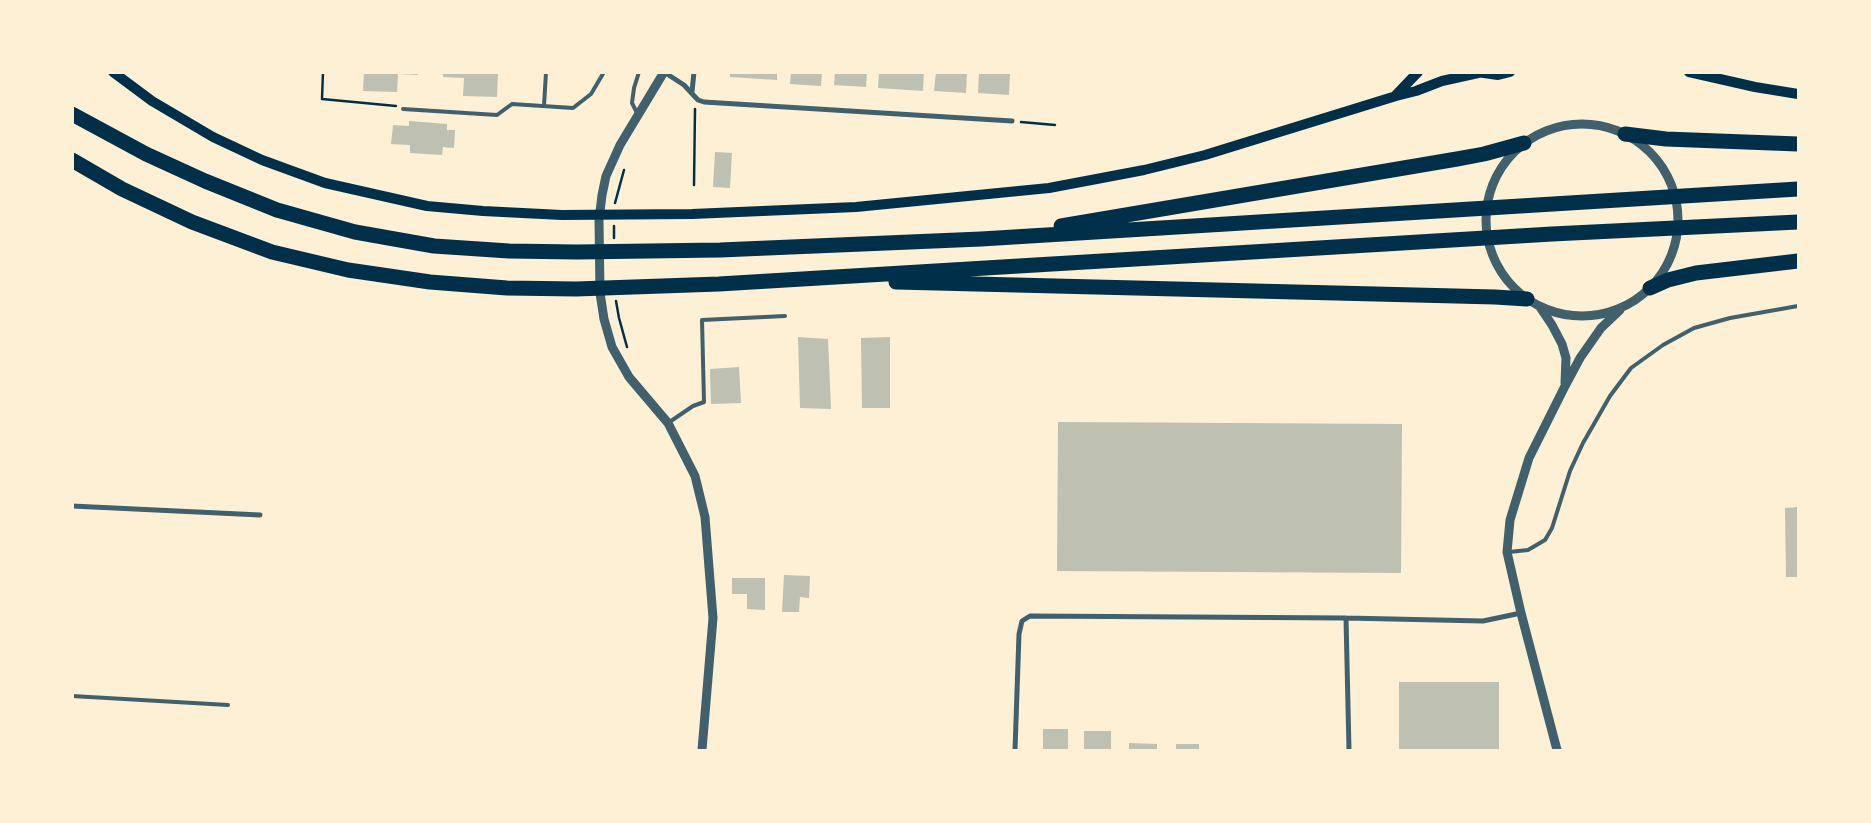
<!DOCTYPE html>
<html>
<head>
<meta charset="utf-8">
<style>
	body { margin:0 }
	#map { position:relative; width:1871px; height:823px; overflow:hidden; background:#fdf0d5; font-family:"IBM Plex Sans",sans-serif }
	canvas { display:block }
	.frame { position:absolute; inset:0; border:74px solid #fdf0d5; pointer-events:none }
</style>
</head>
<body>
<div id="map">
<canvas width="1871" height="823"></canvas>
<div class="frame"></div>
</div>
<script>
const ctx = document.querySelector('canvas').getContext('2d');
ctx.lineJoin = 'round';
function paint(path, color) { ctx.fillStyle = color; ctx.fill(path, 'evenodd'); }
const toPath = rows => new Path2D(rows.map(r => 'M' + r).join(''));
function strokePath(path, color, width, dash) { ctx.strokeStyle = color; ctx.lineWidth = width; ctx.lineCap = dash ? 'butt' : 'round'; ctx.setLineDash(dash || []); ctx.stroke(path); }
paint(toPath([
	[364,72,418,72,418,75,398,74,397,92,363,91],
	[443,72,498,72,497,97,463,96,464,78,443,77],
	[730,72,777,72,777,80,730,77],
	[791,72,822,72,821,86,790,84],
	[835,72,867,72,866,87,834,85],
	[879,72,924,72,923,91,878,88],
	[936,72,967,72,966,93,934,91],
	[979,72,1010,72,1009,95,978,93],
	[409,121,447,124,447,130,455,130,454,148,443,147,442,155,410,153,410,145,391,144,393,125,409,126],
	[715,152,732,153,730,188,713,187],
	[798,337,828,339,831,409,800,408],
	[890,337,890,408,862,408,861,338],
	[739,367,741,403,711,404,710,369],
	[1058,422,1402,424,1401,573,1057,571],
	[1798,507,1798,577,1786,577,1785,508],
	[784,575,810,576,809,598,800,597,799,612,782,612],
	[732,578,765,578,765,610,747,609,747,594,732,594],
	[1399,682,1499,682,1499,750,1399,750],
	[1043,729,1068,729,1068,750,1043,750],
	[1084,731,1111,731,1111,750,1084,750],
	[1129,743,1157,744,1157,750,1129,750],
	[1176,744,1199,744,1199,750,1176,750]
]), '#bec0b2');
strokePath(toPath([
	[323,72,322,99,396,106],
	[1021,122,1055,125],
	[694,185,695,109],
	[615,203,624,170],
	[614,238,614,226],
	[616,301,619,318,627,347]
]), '#003049', 2.5);
strokePath(toPath([
	[544,106,546,72],
	[403,109,497,115,512,104,573,108,591,94,604,72],
	[638,115,632,103,634,88,639,72],
	[668,423,693,406,704,402,702,320,785,316],
	[1509,552,1528,550,1545,540,1552,528,1570,471,1583,443,1610,396,1631,368,1663,345,1694,328,1730,318,1798,306],
	[72,696,228,705]
]), '#3f606c', 4);
strokePath(toPath([
	[664,72,684,85,698,100,704,102,1012,121],
	[692,92,694,72],
	[72,506,260,515],
	[1346,618,1349,750],
	[1015,750,1019,634,1022,621,1030,616,1346,618,1483,621,1521,613]
]), '#3f606c', 5);
strokePath(toPath([
	[664,72,620,145,606,176,602,195,599,220,600,293,604,319,612,347,629,377,668,423,695,476,705,517,713,618,702,750],
	'1486 220a96 96 0 1 1 192 0a96 96 0 1 1-192 0Z',
	[1540,307,1552,325,1562,344,1566,358,1565,383],
	[1557,750,1521,613,1507,552,1510,520,1529,458,1565,386,1580,358,1601,328,1620,310]
]), '#3f606c', 9);
strokePath(toPath([
	[113,72,152,101,213,137,262,160,325,183,427,206,483,211,562,215,692,214,856,207,1049,188,1144,170,1205,155,1396,96,1416,91,1442,81,1478,73],
	[1477,72,1498,75,1510,72],
	[1689,72,1755,87,1798,94],
	[1396,95,1418,72]
]), '#003049', 10);
strokePath(toPath([
	[72,114,146,154,205,181,277,210,355,232,434,246,509,251,577,252,720,250,981,239,1798,189],
	[1625,134,1666,139,1798,144],
	[72,160,122,189,192,222,272,252,348,270,430,282,507,288,576,289,719,284,1552,234,1798,222],
	[1061,226,1457,159,1484,154,1524,143],
	[896,282,1495,297,1527,299],
	[1650,288,1668,280,1696,273,1798,261]
]), '#003049', 15);
</script>
</body>
</html>
